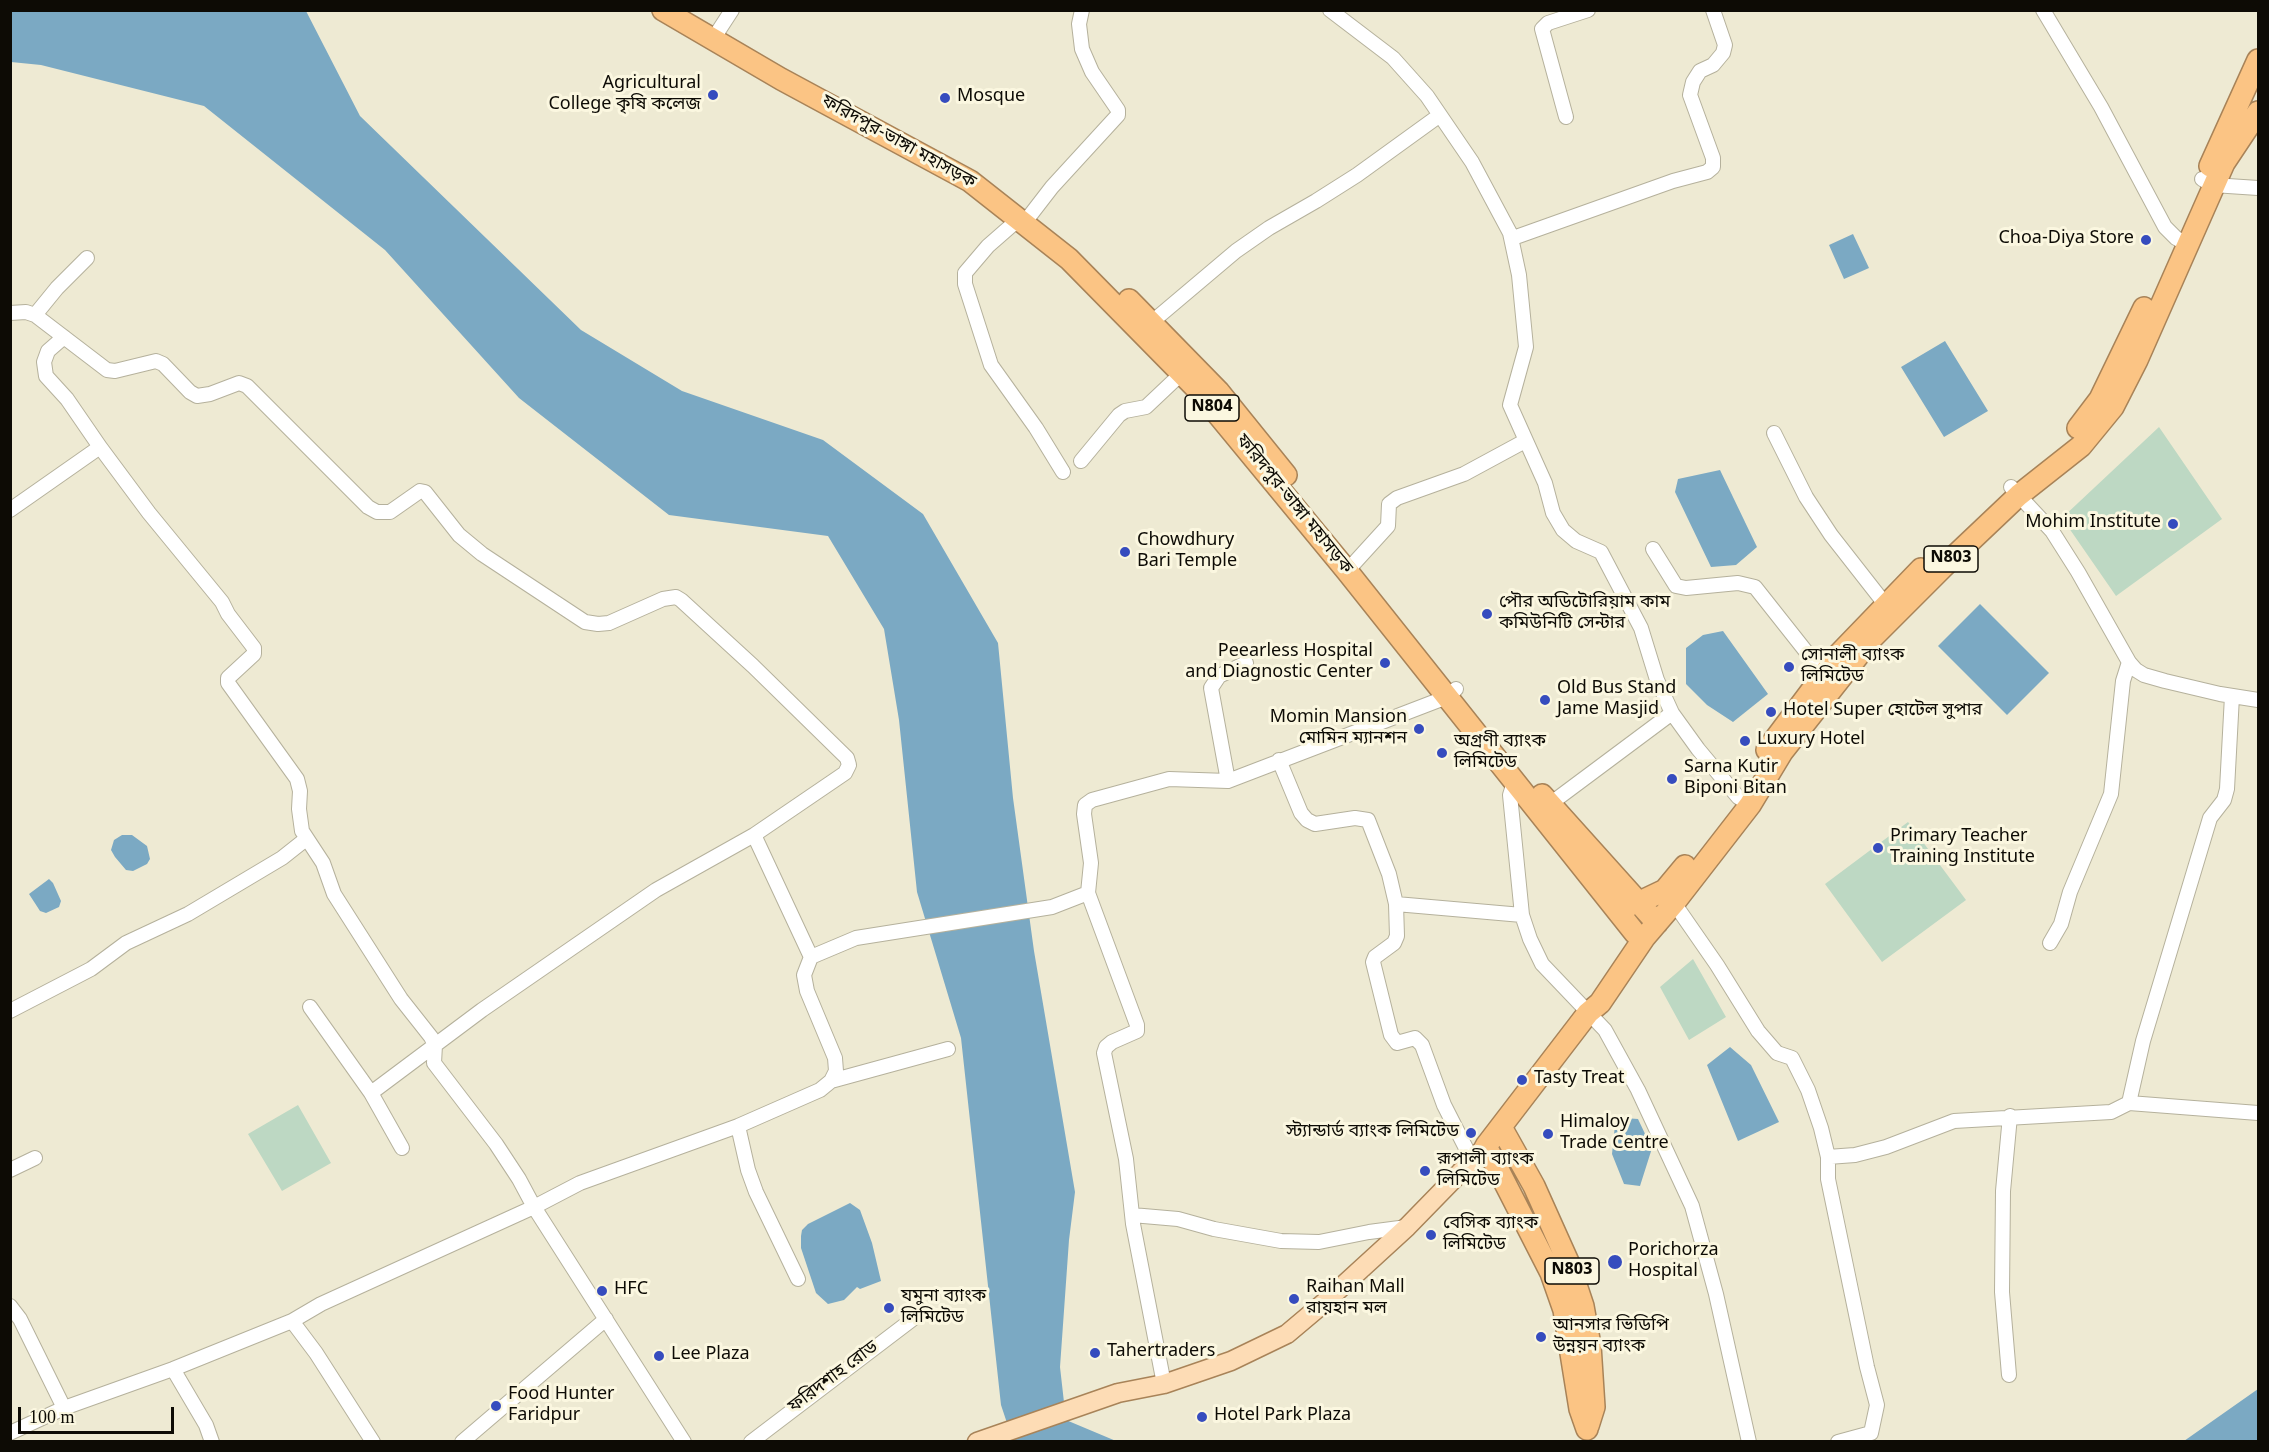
<!DOCTYPE html>
<html>
<head>
<meta charset="utf-8">
<style>
	body { margin:0 }
	#map { position:relative; width:2269px; height:1452px; overflow:hidden; background:#eeead3; font-family:Georgia,serif }
	canvas { display:block }
	.frame { position:absolute; inset:0; border:12px solid #0d0b05; pointer-events:none }
	.scale { position:absolute; left:18px; top:1407px; width:156px; height:27px; box-sizing:border-box; border:3px solid #0d0b05; border-top:0; padding-left:8px; font-size:18px; line-height:21px; white-space:nowrap; color:#0d0b05; -webkit-text-stroke:4px #fbf7e0; paint-order:stroke }
</style>
</head>
<body>
<div id="map">
<canvas width="2269" height="1452"></canvas>
<div class="frame"></div>
<div class="scale">100 m</div>
</div>
<script>
const ctx = document.querySelector('canvas').getContext('2d');
ctx.lineJoin = 'round';
function paint(path, color) { ctx.fillStyle = color; ctx.fill(path, 'evenodd'); }
const toPath = rows => new Path2D(rows.map(r => 'M' + r).join(''));
function strokePath(path, color, width, dash) { ctx.strokeStyle = color; ctx.lineWidth = width; ctx.lineCap = dash ? 'butt' : 'round'; ctx.setLineDash(dash || []); ctx.stroke(path); }
function drawText(font, color, halo, rows, align = 'center') {
  ctx.font = font + ' Georgia,"Noto Sans Bengali",serif'; ctx.lineWidth = 6; ctx.setLineDash([]); ctx.textBaseline = 'middle'; ctx.strokeStyle = halo; ctx.fillStyle = color; for (const [text, x, y, turn = 0] of rows) {
    ctx.save(); ctx.translate(x, y); ctx.rotate((+turn || 0) * Math.PI / 180); ctx.textAlign = isNaN(turn) ? turn : align; if (halo) ctx.strokeText(text, 0, 0); ctx.fillText(text, 0, 0); ctx.restore();
  }
}
paint(toPath([
	[2159,427,2222,519,2116,596,2062,518],
	[1908,822,1966,900,1882,962,1825,884],
	[1693,959,1726,1017,1689,1040,1660,987],
	[298,1105,331,1163,282,1191,248,1134]
]), '#bdd8c3');
paint(toPath([
	[11,11,306,11,360,116,581,330,682,391,823,440,923,514,998,643,1013,798,1034,951,1075,1192,1069,1240,1060,1367,1066,1420,1116,1441,1013,1441,1001,1405,961,1038,917,892,899,720,884,629,828,536,669,515,519,398,385,250,204,106,41,65,11,62],
	[1853,234,1869,268,1844,279,1829,245],
	[1945,341,1988,411,1944,437,1901,367],
	[1720,470,1757,547,1736,565,1711,567,1675,492,1678,479],
	[1980,604,2049,673,2007,715,1938,646],
	[1723,631,1768,694,1733,722,1707,705,1686,684,1686,648,1703,635],
	[122,835,132,835,147,846,150,859,147,864,133,871,126,870,115,857,111,850,114,840],
	[49,879,53,883,61,901,59,907,46,913,40,911,29,894],
	[1730,1047,1751,1065,1779,1122,1738,1141,1707,1065],
	[1624,1118,1638,1119,1647,1138,1653,1145,1640,1186,1624,1184,1612,1154,1615,1125],
	[850,1203,860,1210,872,1243,881,1281,860,1289,857,1287,844,1300,828,1304,816,1293,801,1248,801,1236,802,1230,808,1224],
	[2258,1389,2258,1441,2184,1441]
]), '#7ba9c3');
const minor = toPath([
	[1330,10,1393,58,1427,96,1472,162,1510,233,1519,275,1526,347,1510,405,1545,483,1553,513,1563,530,1576,541,1601,552,1641,628,1657,680,1672,713,1698,749,1738,797,1750,805],
	[2043,10,2101,107,2165,227,2176,238,2187,244],
	[714,41,719,30,732,10],
	[1566,117,1542,29,1548,23,1588,10],
	[2202,179,2213,185,2258,188],
	[1513,238,1673,181,1707,172,1713,167,1713,158,1690,95,1693,82,1700,71,1713,65,1723,53,1725,45,1713,10],
	[10,313,26,312,35,315,107,370,115,371,156,361,163,364,190,392,197,396,210,394,239,383,247,386,368,507,377,512,390,512,420,491,425,492,459,535,482,554,585,622,598,624,609,623,663,599,676,597,681,600,753,666,847,758,849,765,845,773,754,835,656,890,482,1010,371,1093],
	[35,315,57,288,87,258],
	[1146,327,1236,251,1269,228,1316,201,1357,175,1440,115],
	[64,337,48,351,44,362,46,376,67,399,100,447],
	[1774,433,1806,497,1831,535,1885,604],
	[1081,461,1119,415,1125,411,1146,407,1182,373],
	[1063,472,1036,428,991,365,965,284,965,273,988,246,1012,225,1025,222,1052,187,1118,115,1118,110,1092,72,1082,49,1079,24,1082,10],
	[2011,487,2052,531,2078,572,2129,662,2136,670,2144,675,2165,681,2220,694,2258,700],
	[10,510,100,447,149,513,222,602,228,614,254,648,254,654,228,678,228,683,297,779,300,791,299,809,302,831,323,863,334,894,401,999,431,1037,435,1045,434,1063,496,1144,519,1179,534,1207,580,1183,738,1126,820,1090,831,1081,836,1071,835,1058,807,991,804,975,811,957,754,835],
	[1653,549,1676,586,1686,588,1738,583,1755,587,1823,673],
	[1347,571,1388,526,1389,504,1397,498,1464,474,1525,441],
	[1279,760,1301,813,1307,820,1315,824,1355,818,1368,820,1389,874,1396,904,1522,915,1530,939,1542,964,1605,1030,1638,1090,1692,1206,1716,1294,1749,1442],
	[1228,781,1211,688,1219,676,1246,663],
	[1514,782,1510,795,1522,915],
	[1550,804,1672,713],
	[1088,893,1137,1025,1137,1031,1112,1042,1106,1047,1104,1053,1126,1159,1133,1224,1164,1384],
	[1674,903,1717,965,1758,1031,1777,1053,1792,1058,1808,1090,1821,1128,1828,1157,1828,1179,1867,1367,1877,1405,1871,1433,1838,1442],
	[1396,904,1397,936,1394,943,1375,957,1373,962,1391,1035,1397,1043,1415,1038,1422,1045,1444,1105,1472,1160],
	[2050,943,2061,924,2070,892,2111,794,2123,681,2129,662],
	[811,957,856,938,1052,907,1088,893,1091,863,1084,814,1085,805,1092,800,1169,779,1228,781,1447,697,1456,689],
	[310,1007,371,1093,402,1148],
	[10,1011,91,969,126,943,188,914,282,858,306,839],
	[831,1081,948,1049],
	[2129,1103,2258,1113],
	[738,1126,748,1170,756,1192,798,1279],
	[1828,1157,1855,1155,1886,1147,1954,1121,2111,1112,2129,1103,2143,1041,2210,818,2224,800,2227,789,2232,696],
	[10,1170,35,1158],
	[1132,1215,1178,1219,1214,1229,1281,1241,1319,1242,1369,1232,1407,1227],
	[10,1306,20,1319,64,1408],
	[292,1321,316,1353,373,1442],
	[173,1369,206,1425,212,1442],
	[2009,1375,2002,1292,2003,1191,2010,1116],
	[10,1433,64,1408,173,1369,292,1321,321,1304,534,1207,684,1442],
	[462,1442,606,1319],
	[751,1442,918,1315]
]);
const major = toPath([
	[977,1442,1118,1393,1164,1384,1231,1361,1287,1334,1325,1302,1407,1227,1486,1146]
]);
const highway = toPath([
	[663,10,781,79,970,181,1069,259,1197,389,1347,571,1635,933,1644,938],
	[2210,166,2258,60],
	[1129,300,1219,392,1286,475],
	[2078,428,2100,399,2144,308],
	[1767,750,1839,654,1921,569],
	[1542,795,1657,923],
	[1627,907,1635,901,1644,900,1665,890,1685,866],
	[1501,1127,1534,1186,1569,1264,1583,1306,1590,1345,1594,1407,1588,1426],
	[1587,1429,1580,1409,1564,1310,1551,1273,1486,1146,1588,1013,1600,1003,1644,938,1674,903,1750,805,1782,752,1872,638,1943,567,2019,495,2081,446,2113,407,2137,360,2224,163,2258,112]
]);
strokePath(minor, '#b5b19c', 16);
strokePath(major, '#a88358', 21);
strokePath(highway, '#a88358', 24);
strokePath(minor, '#fff', 14);
strokePath(major, '#fddcb5', 18);
strokePath(highway, '#fbc484', 21);
for (const [x, y, r, color] of [
	[713,95,6,"#364cbe"],
	[945,98,6,"#364cbe"],
	[2146,240,6,"#364cbe"],
	[2173,524,6,"#364cbe"],
	[1125,552,6,"#364cbe"],
	[1487,614,6,"#364cbe"],
	[1385,663,6,"#364cbe"],
	[1789,667,6,"#364cbe"],
	[1545,700,6,"#364cbe"],
	[1771,712,6,"#364cbe"],
	[1419,729,6,"#364cbe"],
	[1745,741,6,"#364cbe"],
	[1442,753,6,"#364cbe"],
	[1672,779,6,"#364cbe"],
	[1878,848,6,"#364cbe"],
	[1522,1080,6,"#364cbe"],
	[1471,1133,6,"#364cbe"],
	[1548,1134,6,"#364cbe"],
	[1425,1171,6,"#364cbe"],
	[1431,1235,6,"#364cbe"],
	[1615,1262,8,"#364cbe"],
	[602,1291,6,"#364cbe"],
	[1294,1299,6,"#364cbe"],
	[889,1308,6,"#364cbe"],
	[1541,1337,6,"#364cbe"],
	[1095,1353,6,"#364cbe"],
	[659,1356,6,"#364cbe"],
	[496,1406,6,"#364cbe"],
	[1202,1417,6,"#364cbe"]
]) { const dot = new Path2D(); dot.arc(x, y, r, 0, 2 * Math.PI); ctx.fillStyle = color; ctx.fill(dot); strokePath(dot, '#fbf7e0', 2); }
for (const [x, y, w] of [
	[1212,408,54],
	[1951,559,54],
	[1572,1271,54]
]) { const box = new Path2D(); box.roundRect(x - w / 2, y - 13, w, 26, 4.5); ctx.fillStyle = '#fbf7e0'; ctx.fill(box); strokePath(box, '#0d0b05', 1.5); }
drawText('bold 16px', '#0d0b05', null, [
	["N804",1212,408],
	["N803",1951,559],
	["N803",1572,1271]
]);
drawText('18px', '#0d0b05', '#fbf7e0', [
	["Agricultural",701,85,"right"],
	["College কৃষি কলেজ",701,106,"right"],
	["Mosque",957,98],
	["Choa-Diya Store",2134,240,"right"],
	["Mohim Institute",2161,524,"right"],
	["Chowdhury",1137,542],
	["Bari Temple",1137,563],
	["পৌর অডিটোরিয়াম কাম",1499,604],
	["কমিউনিটি সেন্টার",1499,625],
	["Peearless Hospital",1373,653,"right"],
	["and Diagnostic Center",1373,674,"right"],
	["সোনালী ব্যাংক",1801,657],
	["লিমিটেড",1801,678],
	["Old Bus Stand",1557,690],
	["Jame Masjid",1557,711],
	["Hotel Super হোটেল সুপার",1783,712],
	["Momin Mansion",1407,719,"right"],
	["মোমিন ম্যানশন",1407,740,"right"],
	["Luxury Hotel",1757,741],
	["অগ্রণী ব্যাংক",1454,743],
	["লিমিটেড",1454,764],
	["Sarna Kutir",1684,769],
	["Biponi Bitan",1684,790],
	["Primary Teacher",1890,838],
	["Training Institute",1890,859],
	["Tasty Treat",1534,1080],
	["Himaloy",1560,1124],
	["Trade Centre",1560,1145],
	["স্ট্যান্ডার্ড ব্যাংক লিমিটেড",1459,1133,"right"],
	["রূপালী ব্যাংক",1437,1161],
	["লিমিটেড",1437,1182],
	["বেসিক ব্যাংক",1443,1225],
	["লিমিটেড",1443,1246],
	["Porichorza",1628,1252],
	["Hospital",1628,1273],
	["Raihan Mall",1306,1289],
	["রায়হান মল",1306,1310],
	["HFC",614,1291],
	["যমুনা ব্যাংক",901,1298],
	["লিমিটেড",901,1319],
	["আনসার ভিডিপি",1553,1327],
	["উন্নয়ন ব্যাংক",1553,1348],
	["Tahertraders",1107,1353],
	["Lee Plaza",671,1356],
	["Food Hunter",508,1396],
	["Faridpur",508,1417],
	["Hotel Park Plaza",1214,1417]
], 'left');
drawText('18px', '#0d0b05', '#fbf7e0', [
	["ফরিদপুর-ভাঙ্গা মহাসড়ক",898,143,29],
	["ফরিদপুর-ভাঙ্গা মহাসড়ক",1293,505,51],
	["ফরিদশাহ রোড",834,1378,-37]
]);
</script>
</body>
</html>
